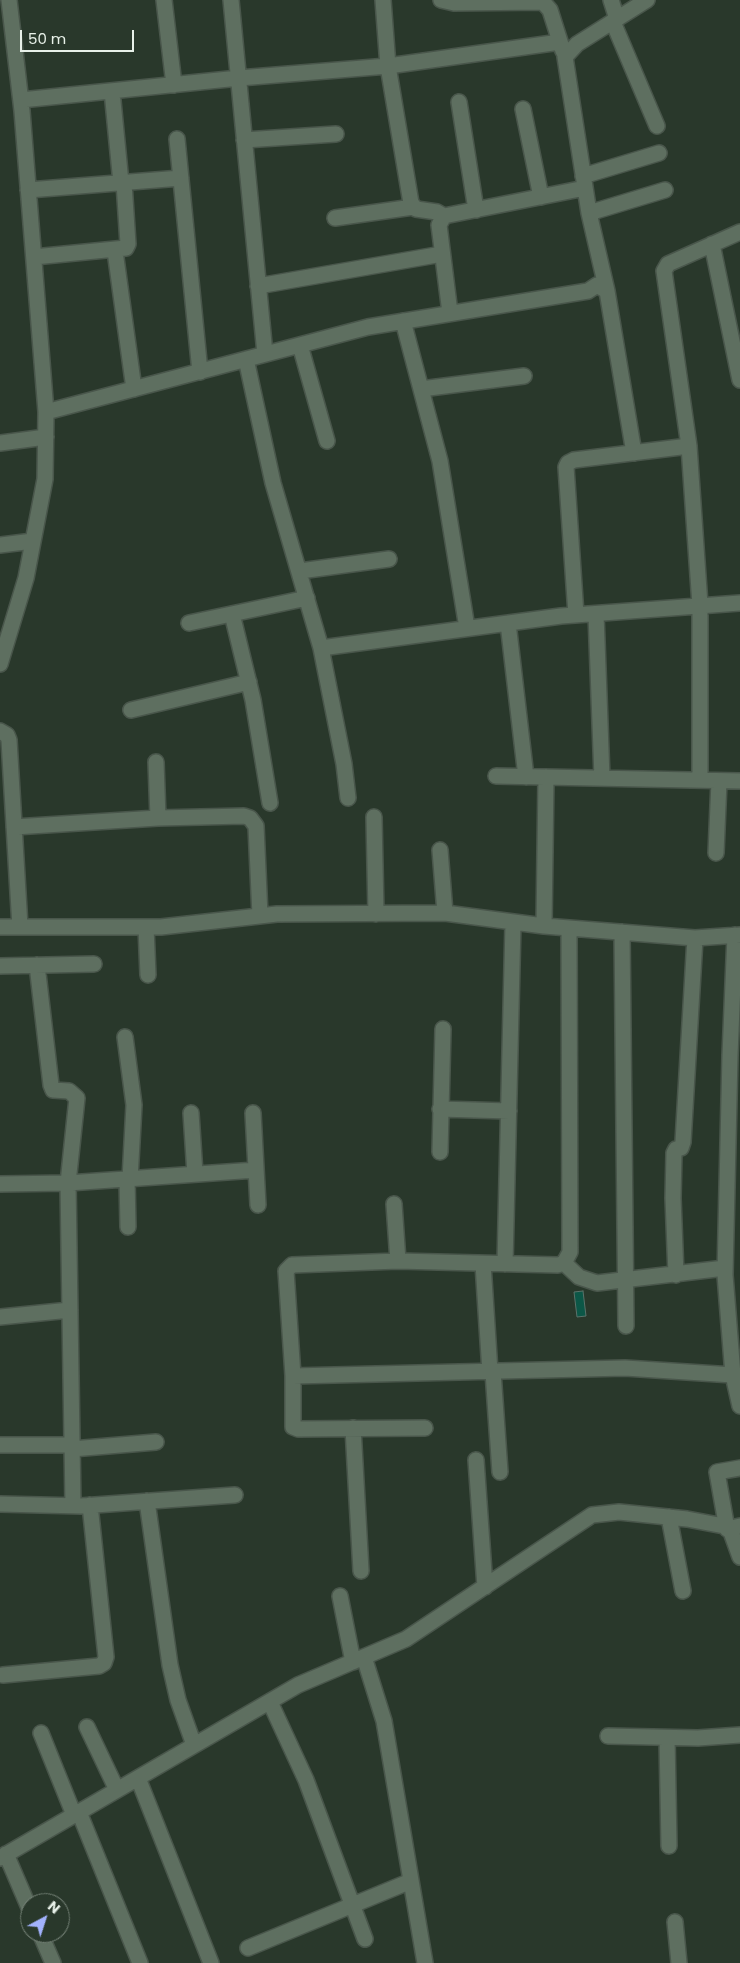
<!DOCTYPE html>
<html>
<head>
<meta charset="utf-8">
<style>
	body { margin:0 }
	#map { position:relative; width:740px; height:1963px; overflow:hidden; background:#29382b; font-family:Poppins,sans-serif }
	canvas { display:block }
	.north { position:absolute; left:20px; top:1893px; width:50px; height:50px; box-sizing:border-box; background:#29382b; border:1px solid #758277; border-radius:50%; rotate:40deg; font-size:14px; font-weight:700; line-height:20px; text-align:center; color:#e8f1e9 }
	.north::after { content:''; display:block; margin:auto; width:18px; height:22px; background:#a2b2fd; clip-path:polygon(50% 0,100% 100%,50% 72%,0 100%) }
	.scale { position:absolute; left:20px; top:30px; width:114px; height:22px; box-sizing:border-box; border:2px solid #e8f1e9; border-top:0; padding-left:6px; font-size:15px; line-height:18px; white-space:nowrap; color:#e8f1e9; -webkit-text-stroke:4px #29382b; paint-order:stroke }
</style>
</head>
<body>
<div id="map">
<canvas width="740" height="1963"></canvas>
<div class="north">N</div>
<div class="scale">50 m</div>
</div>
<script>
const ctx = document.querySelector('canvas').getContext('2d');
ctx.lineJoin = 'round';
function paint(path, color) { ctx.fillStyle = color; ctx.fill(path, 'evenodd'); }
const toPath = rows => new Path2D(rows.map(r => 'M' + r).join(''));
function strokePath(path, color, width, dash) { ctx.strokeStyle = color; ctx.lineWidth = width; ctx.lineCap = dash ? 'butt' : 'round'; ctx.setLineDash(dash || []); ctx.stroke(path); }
const building = toPath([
	[583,1291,586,1316,577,1317,574,1292,583,1291]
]);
paint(building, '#0c5747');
strokePath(building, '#5b736b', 1);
const street = toPath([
	[164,0,174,85],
	[231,0,265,354],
	[383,0,388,66,411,203,416,209,437,212,444,216],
	[441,0,454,3,543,2,550,10,563,51],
	[611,0,617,19],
	[613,22,657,126],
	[112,91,121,183],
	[21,100,239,78,388,66,560,42],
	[459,102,476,210],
	[523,109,541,197],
	[177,139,200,372],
	[244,140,336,134],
	[583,176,659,153],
	[28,190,181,178],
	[589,213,665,190],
	[335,218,413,207],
	[712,244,740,380],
	[115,251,134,389],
	[34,257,126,248,128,244,124,183],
	[258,286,442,254],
	[607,291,634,453],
	[450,313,439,225,444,216,585,188],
	[403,321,440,461,467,628],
	[300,345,327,441],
	[246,359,273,483,321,648,344,764,348,798],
	[421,389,524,376],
	[46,412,368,327,588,291,597,285,607,291,589,213,565,57,577,44,647,0],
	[0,443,46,437],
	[0,545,33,541],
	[300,571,389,559],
	[232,614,253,700,270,803],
	[596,614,602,778],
	[576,615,566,467,568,463,574,460,689,446],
	[189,623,307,598],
	[508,623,526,777],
	[321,648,561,616,740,603],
	[0,664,26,578,45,479,46,412,22,111,9,0],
	[131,710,249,682],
	[0,731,7,735,9,740,20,927],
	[156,762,158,818],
	[496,776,740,781],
	[700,780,700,605,689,446,664,271,668,264,740,232],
	[374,817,376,914],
	[14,827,158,818,244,816,250,818,256,826,260,916],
	[440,850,445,913],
	[716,853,719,781],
	[544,926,546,777],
	[0,927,161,927,277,914,445,913,544,926,695,938,740,935],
	[146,927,148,975],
	[622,932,626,1326],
	[735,935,730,1055,725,1275,733,1375,740,1406],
	[37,965,51,1085,53,1090,69,1091,77,1098,68,1183,73,1506],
	[0,966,94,964],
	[125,1037,134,1105,130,1179],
	[440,1109,509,1111],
	[191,1113,195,1174],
	[253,1113,258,1205],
	[440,1152,443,1029],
	[127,1179,128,1227],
	[0,1184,68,1183,256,1170],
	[394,1204,398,1261],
	[564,1263,579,1277,597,1283,725,1268],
	[483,1264,490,1372],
	[505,1264,513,923],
	[676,1275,673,1198,674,1153,676,1149,681,1148,683,1142,695,938],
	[0,1317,70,1310],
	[493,1372,500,1472],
	[293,1376,625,1368,733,1375],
	[353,1428,361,1571],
	[425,1428,298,1429,293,1427,293,1376,286,1271,292,1265,398,1261,558,1265,564,1263,570,1252,569,928],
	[0,1445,72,1445],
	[72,1449,156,1442],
	[476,1460,485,1587],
	[740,1468,717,1472,727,1529,740,1526],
	[147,1501,170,1665,178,1700,194,1745],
	[0,1504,81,1506,235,1495],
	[669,1517,683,1591],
	[340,1596,353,1662],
	[364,1657,384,1721,425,1963],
	[3,1675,99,1666,104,1663,106,1657,90,1505],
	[270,1702,306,1780,365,1939],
	[87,1727,117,1790],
	[41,1733,74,1815],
	[608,1736,698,1738,740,1735],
	[667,1738,669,1846],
	[138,1778,211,1963],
	[79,1812,140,1963],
	[6,1854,30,1910],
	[0,1858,298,1685,406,1639,592,1515,619,1512,687,1519,724,1526,731,1532,740,1557],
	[675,1922,679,1963],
	[40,1933,53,1963],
	[248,1948,411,1881]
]);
strokePath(street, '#49564b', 18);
strokePath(street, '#5e6f60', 15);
</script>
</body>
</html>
